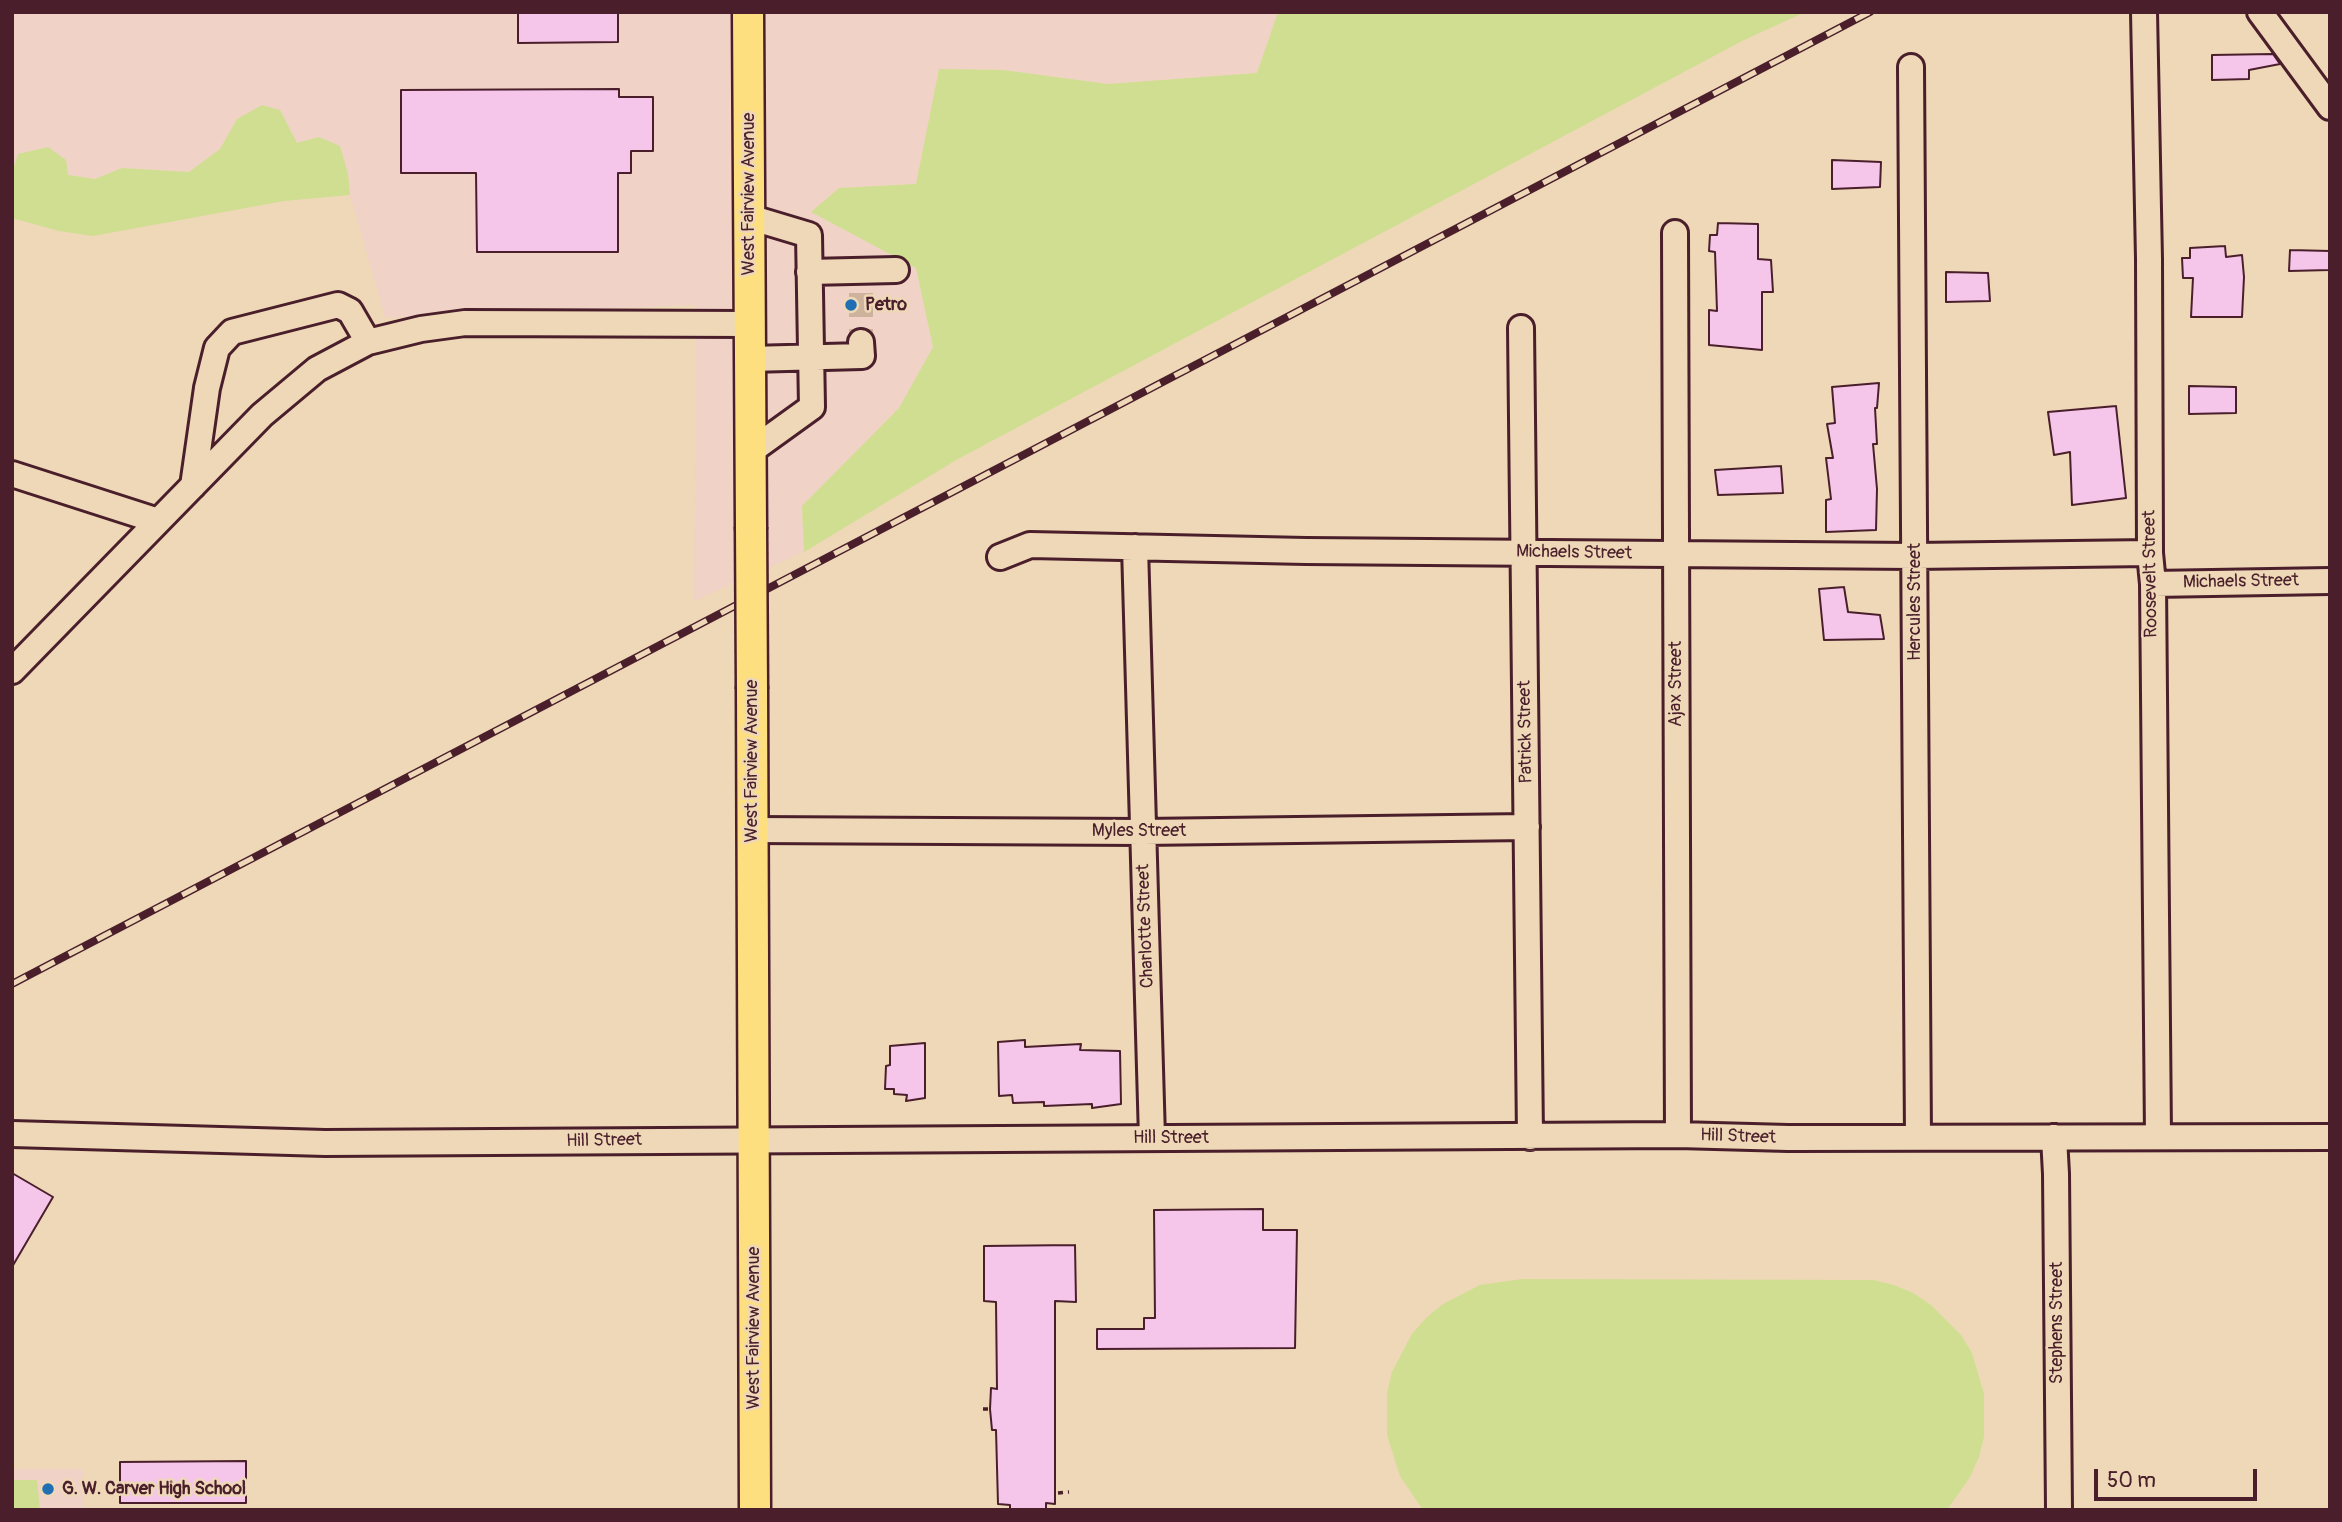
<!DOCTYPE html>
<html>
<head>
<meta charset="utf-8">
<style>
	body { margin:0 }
	#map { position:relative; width:2342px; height:1522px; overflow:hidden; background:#eed8b7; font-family:Pangolin,sans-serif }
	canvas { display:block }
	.frame { position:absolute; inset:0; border:14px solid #4a1f2b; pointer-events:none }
	.scale { position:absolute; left:2094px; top:1469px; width:163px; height:32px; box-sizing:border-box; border:4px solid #4a1f2b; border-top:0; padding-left:9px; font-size:21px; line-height:24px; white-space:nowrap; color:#4a1f2b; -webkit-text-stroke:5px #eed8b7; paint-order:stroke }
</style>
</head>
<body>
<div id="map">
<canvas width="2342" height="1522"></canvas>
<div class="frame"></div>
<div class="scale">50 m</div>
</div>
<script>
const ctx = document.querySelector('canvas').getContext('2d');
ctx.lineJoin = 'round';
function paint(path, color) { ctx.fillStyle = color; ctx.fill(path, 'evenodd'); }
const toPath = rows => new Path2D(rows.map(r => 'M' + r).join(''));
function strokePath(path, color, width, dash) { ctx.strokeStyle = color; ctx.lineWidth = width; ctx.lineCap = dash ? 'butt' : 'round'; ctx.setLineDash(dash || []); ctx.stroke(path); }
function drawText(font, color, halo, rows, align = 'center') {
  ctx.font = font + ' Pangolin,sans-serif'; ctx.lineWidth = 5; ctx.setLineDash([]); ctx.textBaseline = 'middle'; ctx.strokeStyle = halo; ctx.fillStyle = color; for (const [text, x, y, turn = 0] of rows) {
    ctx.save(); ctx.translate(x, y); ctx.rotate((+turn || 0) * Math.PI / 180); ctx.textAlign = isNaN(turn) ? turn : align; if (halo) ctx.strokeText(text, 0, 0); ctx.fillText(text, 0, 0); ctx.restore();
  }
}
paint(toPath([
	[12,12,1278,12,1257,73,1108,84,1003,70,939,69,916,184,839,188,812,212,916,268,933,347,899,408,802,506,804,552,694,601,696,305,385,318,350,195,348,174,319,137,297,144,280,110,237,119,220,149,189,172,122,168,95,179,68,175,66,160,18,154,12,173],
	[12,1469,83,1469,84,1510,12,1510]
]), '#f0d3c6');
paint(toPath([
	[1278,12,1805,12,1742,41,958,459,804,552,802,506,899,408,933,347,916,268,811,212,839,188,916,184,939,69,1003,70,1108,84,1257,73],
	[262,105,280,110,297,143,319,137,340,146,348,174,350,195,284,201,93,236,59,231,12,218,12,173,18,154,48,147,66,160,68,175,95,179,122,168,189,172,220,149,237,119],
	[1522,1279,1873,1280,1894,1285,1913,1293,1931,1305,1961,1335,1972,1353,1984,1394,1984,1437,1979,1457,1970,1477,1947,1510,1423,1510,1400,1476,1387,1435,1387,1393,1392,1372,1412,1334,1426,1318,1443,1304,1480,1285],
	[12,1480,37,1480,40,1510,12,1510]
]), '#cfde91');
const building = toPath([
	[518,12,618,12,618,42,518,43,518,12],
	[2273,54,2280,64,2249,70,2249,79,2212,80,2212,55,2273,54],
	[619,89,619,97,653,97,653,151,631,151,631,173,618,173,618,252,477,252,476,173,401,173,401,90,619,89],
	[1832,160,1881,162,1880,187,1832,189,1832,160],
	[1718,223,1758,224,1758,259,1771,260,1773,292,1762,292,1762,350,1709,345,1709,310,1717,311,1715,252,1709,251,1710,235,1717,235,1718,223],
	[2225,246,2226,257,2242,255,2244,277,2242,317,2191,317,2193,278,2183,278,2182,258,2190,258,2190,248,2225,246],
	[2290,250,2330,251,2330,270,2289,271,2290,250],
	[1946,272,1988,273,1990,301,1946,302,1946,272],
	[1879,383,1877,408,1875,408,1877,444,1873,444,1877,489,1876,530,1826,532,1826,500,1831,499,1826,458,1833,458,1827,424,1835,423,1832,387,1879,383],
	[2189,386,2236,387,2236,413,2189,414,2189,386],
	[2116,406,2126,498,2072,505,2070,452,2054,455,2048,412,2116,406],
	[1781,466,1783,493,1718,495,1715,470,1781,466],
	[1844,587,1848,612,1880,615,1884,639,1824,640,1819,589,1844,587],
	[1025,1040,1025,1047,1081,1044,1080,1050,1120,1051,1121,1104,1092,1108,1092,1104,1044,1106,1044,1102,1013,1103,1012,1095,999,1096,998,1042,1025,1040],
	[925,1043,925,1098,906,1101,907,1095,894,1094,894,1089,885,1089,886,1066,890,1065,890,1046,925,1043],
	[12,1173,53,1197,12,1267,12,1173],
	[1263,1209,1263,1230,1297,1230,1295,1348,1097,1349,1097,1329,1144,1329,1144,1318,1155,1318,1154,1210,1263,1209],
	[1075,1245,1076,1302,1055,1301,1055,1504,1046,1503,1046,1510,1010,1510,1010,1505,998,1504,996,1430,992,1430,990,1409,991,1388,997,1389,996,1302,984,1301,984,1246,1075,1245],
	[246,1461,246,1503,120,1503,120,1462,246,1461]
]);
paint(building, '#f5c6ea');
strokePath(building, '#4a1f2b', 2);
strokePath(toPath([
	[861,293,861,342]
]), '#cdb39b', 24, [24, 12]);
const minor = toPath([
	[2144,12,2149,259,2150,553,2153,584,2158,1136],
	[2260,12,2330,107],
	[1911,67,1918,1137],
	[749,217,809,235,812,407,751,451],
	[1675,233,1678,1135],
	[809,272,896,270],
	[1521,328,1530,1137],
	[750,359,862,356,861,342],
	[12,474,158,521],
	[193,486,207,388,217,348,232,332,338,305,350,311,368,342],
	[1135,547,1152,1138],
	[1000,557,1030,545,1306,551,1914,556,2150,553],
	[2153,584,2330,581],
	[12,671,262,415,317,369,368,342,421,329,465,323,750,324],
	[752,830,1143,832,1527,827],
	[12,1134,325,1143,1678,1135,1788,1138,2330,1137],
	[2054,1137,2056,1174,2059,1510]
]);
const major = toPath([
	[748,12,751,527],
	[752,689,755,1510]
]);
strokePath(minor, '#4a1f2b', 30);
strokePath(major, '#4a1f2b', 35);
strokePath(toPath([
	[983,1409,990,1409],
	[1058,1493,1069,1492]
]), '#4a1f2b', 3.5, [5, 5]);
strokePath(minor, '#eed8b7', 24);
strokePath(major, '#fddf80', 30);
const rail = toPath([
	[12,984,1870,12]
]);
strokePath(rail, '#4a1f2b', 8);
strokePath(rail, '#eed8b7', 5, [16]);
const majorBridge = toPath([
	[751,527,752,689]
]);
strokePath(majorBridge, '#4a1f2b', 35, []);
strokePath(majorBridge, '#fddf80', 30);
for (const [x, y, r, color] of [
	[851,305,7,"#1f6fb2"],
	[48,1489,7,"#1f6fb2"]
]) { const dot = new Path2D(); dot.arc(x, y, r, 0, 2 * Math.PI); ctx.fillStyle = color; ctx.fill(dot); strokePath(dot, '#eed8b7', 2.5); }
drawText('18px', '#4a1f2b', '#eed8b7', [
	["West Fairview Avenue",749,194,-90],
	["Michaels Street",1574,553,1],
	["Roosevelt Street",2151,574,-91],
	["Michaels Street",2241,582,-1],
	["Hercules Street",1915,602,-90],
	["Ajax Street",1676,684,-90],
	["Patrick Street",1526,732,-91],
	["West Fairview Avenue",752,761,-90],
	["Myles Street",1139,831],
	["Charlotte Street",1146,926,-92],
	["Hill Street",1738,1137,2],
	["Hill Street",1171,1138],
	["Hill Street",604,1141,-1],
	["Stephens Street",2057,1323,-90],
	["West Fairview Avenue",754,1328,-90]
]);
drawText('bold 18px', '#4a1f2b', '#eed8b7', [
	["Petro",865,305],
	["G. W. Carver High School",62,1489]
], 'left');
</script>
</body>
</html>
